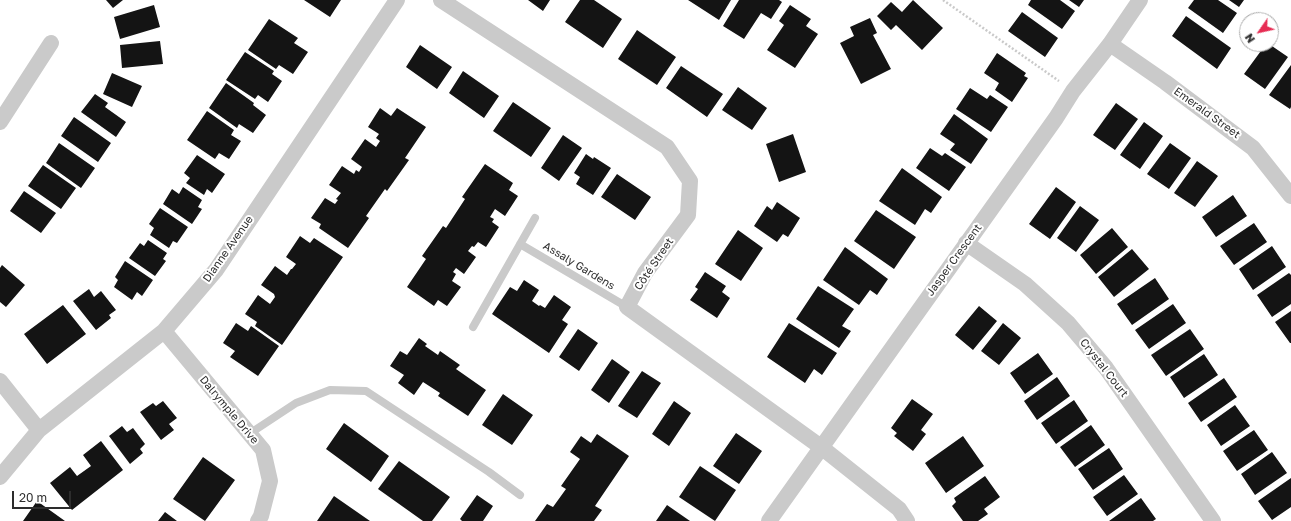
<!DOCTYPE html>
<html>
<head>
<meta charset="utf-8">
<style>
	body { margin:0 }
	#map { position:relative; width:1291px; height:521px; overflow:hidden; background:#fff; font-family:"Golos Text",sans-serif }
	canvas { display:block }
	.north { position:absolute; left:1239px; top:12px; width:40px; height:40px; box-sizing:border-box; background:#fff; border:1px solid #ababab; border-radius:50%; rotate:236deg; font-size:11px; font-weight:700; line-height:16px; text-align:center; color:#2d2d2d }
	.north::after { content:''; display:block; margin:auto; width:14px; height:18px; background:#e62c53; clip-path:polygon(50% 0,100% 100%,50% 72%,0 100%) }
	.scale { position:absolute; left:12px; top:491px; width:59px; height:18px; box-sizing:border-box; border:2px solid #2d2d2d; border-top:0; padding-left:5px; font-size:12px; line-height:14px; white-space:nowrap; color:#2d2d2d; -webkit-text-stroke:3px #fff; paint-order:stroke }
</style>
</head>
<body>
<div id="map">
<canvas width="1291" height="521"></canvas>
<div class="north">N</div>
<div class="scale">20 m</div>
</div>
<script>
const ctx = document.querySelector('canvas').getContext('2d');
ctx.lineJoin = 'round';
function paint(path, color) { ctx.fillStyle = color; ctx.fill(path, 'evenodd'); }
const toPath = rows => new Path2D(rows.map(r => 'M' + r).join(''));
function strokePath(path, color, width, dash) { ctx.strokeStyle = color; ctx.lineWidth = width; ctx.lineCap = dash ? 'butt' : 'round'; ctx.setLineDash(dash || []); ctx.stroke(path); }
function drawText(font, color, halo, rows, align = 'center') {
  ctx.font = font + ' "Golos Text",sans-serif'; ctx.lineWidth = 4; ctx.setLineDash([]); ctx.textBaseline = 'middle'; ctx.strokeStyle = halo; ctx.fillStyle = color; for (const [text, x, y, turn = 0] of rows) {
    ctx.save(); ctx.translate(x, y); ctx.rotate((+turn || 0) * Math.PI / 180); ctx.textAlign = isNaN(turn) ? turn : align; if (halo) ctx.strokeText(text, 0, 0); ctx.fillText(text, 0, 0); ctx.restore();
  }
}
paint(toPath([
	[106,0,123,0,113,8],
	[304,0,341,0,330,17],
	[528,0,550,0,543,11],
	[580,0,594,0,622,19,603,48,565,22],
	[688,0,731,0,719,20],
	[739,0,779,0,782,2,771,19,761,13,744,39,723,26],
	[913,0,943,28,922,50,896,25,891,30,877,16,891,2,902,12],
	[1031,0,1060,0,1075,11,1062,29,1028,5],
	[1069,0,1084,0,1079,7],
	[1194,0,1218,0,1237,13,1223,33,1188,8],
	[1229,0,1244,0,1239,7],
	[154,5,160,27,120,39,114,17],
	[790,5,811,19,806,26,818,34,795,68,767,50,784,25,779,21],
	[1022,12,1058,38,1045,57,1008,31],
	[1186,16,1231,48,1217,69,1172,36],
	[870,18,877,33,873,35,891,69,861,84,840,43,854,36,850,27],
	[269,19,298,38,294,43,308,52,293,74,279,65,276,69,248,50],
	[637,30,676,57,657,85,618,59],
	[160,41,163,64,122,68,120,45],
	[1266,44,1269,44,1288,57,1265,89,1244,74],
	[420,45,452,67,437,89,406,67],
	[245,52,274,71,272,74,282,81,268,102,258,95,255,99,226,80],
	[997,53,1026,73,1024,76,1028,78,1012,102,995,90,999,83,984,73],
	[1291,65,1291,107,1290,109,1269,95],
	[681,66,723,94,707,117,666,88],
	[463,71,499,96,484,118,449,93],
	[112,73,142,86,132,107,103,94],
	[226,83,254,103,253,105,266,115,253,133,239,124,237,128,209,108],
	[738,87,767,108,752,130,722,110],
	[970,88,987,99,990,95,1008,107,991,132,956,109],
	[95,94,108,103,105,107,126,122,116,137,81,112],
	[513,102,551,128,531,157,493,131],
	[1116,103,1138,119,1115,150,1093,135],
	[380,108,391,116,397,108,426,127,405,158,409,160,387,191,385,189,366,216,369,218,348,248,319,228,321,224,311,218,325,198,335,204,338,200,336,199,341,193,329,185,342,166,354,174,356,170,359,172,362,167,351,159,365,139,376,147,380,141,376,138,379,134,368,127],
	[207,111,234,130,231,135,241,141,229,159,219,153,215,159,187,140],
	[954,114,988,139,971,164,950,150,955,144,940,134],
	[74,117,111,143,98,162,61,136],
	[1144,122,1163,136,1140,169,1120,155],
	[793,134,806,172,779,182,766,144],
	[563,135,582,148,559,181,541,168],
	[59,143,95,168,81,188,46,163],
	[1170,143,1191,158,1169,189,1147,174],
	[930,148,942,156,945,153,966,167,949,191,916,168],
	[586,154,593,159,594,157,611,168,593,195,576,184,580,177,574,173],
	[197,155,225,174,212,193,207,189,204,195,186,183,190,178,184,173],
	[1197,161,1218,176,1195,207,1174,193],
	[485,164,513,183,509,190,518,196,505,216,495,209,490,217,494,219,492,222,499,227,486,247,478,242,474,247,472,246,468,251,476,257,464,274,456,268,453,272,456,274,452,281,461,287,447,306,438,300,434,306,407,287,426,259,422,256,443,226,446,228,465,199,462,197],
	[43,165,76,188,61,209,28,186],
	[902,168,942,197,931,213,925,209,915,225,879,201],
	[617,174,651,197,635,220,601,197],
	[183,187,202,200,198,207,202,209,192,224,163,204,172,189,179,194],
	[1056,187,1076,202,1050,239,1029,224],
	[24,191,56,213,41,233,10,211],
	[1233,195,1247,216,1216,237,1202,217],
	[777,202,800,218,788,237,783,234,777,242,754,226,767,206,772,210],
	[1080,206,1099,220,1076,252,1057,238],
	[160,208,188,227,177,243,173,241,169,248,150,235,154,228,149,224],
	[876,210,916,237,894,269,854,241],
	[1254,223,1267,242,1234,265,1220,246],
	[1112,228,1128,247,1096,274,1080,255],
	[738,230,763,248,741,281,715,264],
	[300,236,310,243,314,238,343,257,282,345,255,326,257,322,245,314,258,295,270,304,275,297,274,294,261,285,275,266,287,275,291,269,292,269,296,264,286,257],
	[148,240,167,253,163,259,166,261,155,276,129,258,140,243,144,246],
	[1272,246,1286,267,1253,290,1239,269],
	[845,247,888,279,877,295,870,290,859,305,823,280],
	[1132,249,1149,269,1114,297,1098,277],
	[125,261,153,280,142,296,137,292,132,300,114,287,118,280,115,277],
	[2,265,25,285,6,307,0,302,0,268],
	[705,272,726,286,722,292,730,298,717,318,690,300,698,289,695,287],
	[1289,273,1291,275,1291,304,1272,317,1257,295],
	[1155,278,1169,299,1132,325,1117,304],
	[524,280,539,290,532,301,539,306,540,305,545,308,554,295,571,307,562,320,568,324,549,353,492,314,510,287,517,291],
	[818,286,854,309,842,326,851,331,839,348,796,319],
	[89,289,94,297,101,291,116,310,109,315,111,318,96,330,73,301],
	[1173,304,1186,323,1149,349,1135,330],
	[63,305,86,334,47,364,24,334],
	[979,306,997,321,973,350,955,335],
	[1291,311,1291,343,1290,343,1275,322],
	[236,323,248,331,251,326,279,346,258,376,230,357,235,351,223,343],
	[789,323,837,353,822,375,814,369,805,383,767,357],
	[1003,323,1021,338,999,365,981,351],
	[578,329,598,343,579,371,559,357],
	[1190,329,1204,349,1166,376,1151,355],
	[419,338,427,344,425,346,438,355,440,351,460,365,456,369,486,390,468,416,438,396,440,393,423,382,414,395,398,383,404,375,390,366,400,351,407,355],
	[1038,353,1053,374,1025,394,1010,373],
	[1204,354,1218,375,1184,398,1170,377],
	[612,359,630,372,609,403,591,390],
	[642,371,661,383,637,418,618,406],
	[1057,377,1070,396,1037,420,1024,401],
	[1224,378,1237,397,1201,422,1188,403],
	[503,394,533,415,512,445,482,425],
	[912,399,933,414,921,430,926,434,913,451,894,436,897,433,891,428],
	[1074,400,1088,421,1056,444,1041,423],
	[163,401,177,418,169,424,174,430,161,440,140,412,153,403,156,406],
	[674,401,691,413,669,446,652,434],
	[1235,405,1250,426,1221,446,1207,425],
	[344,423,389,456,371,482,326,449],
	[1091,425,1105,445,1075,467,1060,447],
	[122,426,127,432,133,428,145,444,140,449,143,453,130,464,109,436],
	[1254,430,1268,450,1237,471,1223,451],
	[736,433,762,451,739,484,713,466],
	[597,434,629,456,595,506,602,510,594,521,535,521,547,504,553,507,566,489,561,486,580,459,570,452,581,436,591,443],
	[963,436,984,466,946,493,925,463],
	[101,441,123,470,72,510,50,483,70,467,77,476,91,466,83,455],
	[1109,448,1123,469,1093,490,1078,469],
	[1272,452,1287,473,1255,495,1241,474],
	[203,457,235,480,205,521,173,499],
	[399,461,450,497,432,521,423,521,378,489],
	[700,466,736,490,715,521,679,497],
	[1124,475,1138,494,1107,516,1093,497],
	[985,476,1000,497,984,509,988,514,978,521,963,521,952,506,956,502,954,498],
	[1291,478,1291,507,1272,520,1258,501],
	[477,495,493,506,483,521,462,521,460,519],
	[334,496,370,521,317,521],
	[1141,498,1156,519,1153,521,1109,521],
	[37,501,65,521,23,521],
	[667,505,690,521,656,521],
	[165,512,177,521,158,521]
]), '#141414');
strokePath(toPath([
	[943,0,1059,81]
]), '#cacaca', 2.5, [2, 2]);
strokePath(toPath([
	[520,244,627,307],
	[473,327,535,218],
	[249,434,296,403,330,390,366,391,489,472,520,495]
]), '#cacaca', 8);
strokePath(toPath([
	[441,0,667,147,690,181,688,215,645,273,627,307,821,447,899,509,907,521],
	[1110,44,1165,82,1253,148,1291,196],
	[0,122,51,43],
	[966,243,1025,284,1068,323,1106,368,1213,521],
	[164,331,263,450,270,481,261,516,258,521],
	[0,381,39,430],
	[0,477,39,430,164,331,216,270,397,0],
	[769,521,1056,118,1073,91,1110,44,1140,0]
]), '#cacaca', 16);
drawText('11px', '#2d2d2d', '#fff', [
	["Emerald Street",1207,113,36],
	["Dianne Avenue",228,249,-55],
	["Jasper Crescent",954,260,-54],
	["Côté Street",654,264,-56],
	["Assaly Gardens",579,266,31],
	["Crystal Court",1104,368,52],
	["Dalrymple Drive",229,410,50]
]);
</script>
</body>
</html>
